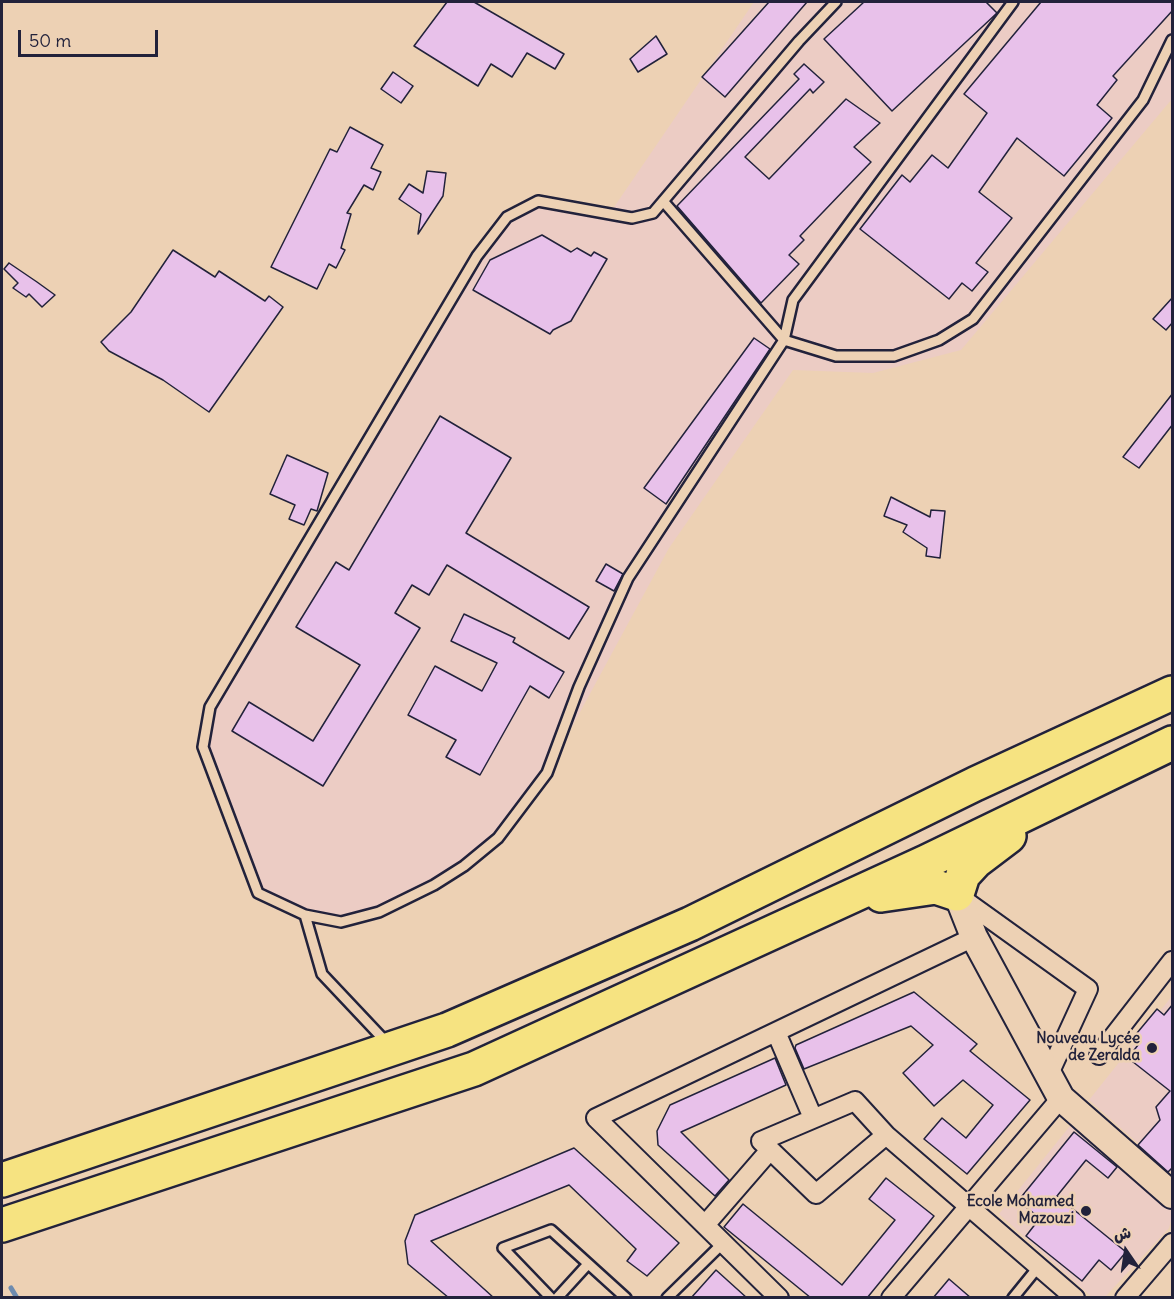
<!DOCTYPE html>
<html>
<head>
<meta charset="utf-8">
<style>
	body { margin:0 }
	#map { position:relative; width:1174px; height:1299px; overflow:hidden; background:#edd1b4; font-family:Delius,"Playpen Sans Arabic",sans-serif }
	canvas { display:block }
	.frame { position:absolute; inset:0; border:3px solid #22223b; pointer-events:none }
	.north { position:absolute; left:1096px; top:1221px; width:60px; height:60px; -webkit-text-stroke:4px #edd1b4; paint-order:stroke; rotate:347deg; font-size:16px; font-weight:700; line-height:24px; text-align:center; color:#22223b }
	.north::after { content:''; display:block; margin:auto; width:21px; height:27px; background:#22223b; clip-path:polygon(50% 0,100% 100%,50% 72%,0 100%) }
	.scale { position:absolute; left:18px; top:30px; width:140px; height:27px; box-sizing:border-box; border:3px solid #22223b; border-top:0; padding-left:8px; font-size:18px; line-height:21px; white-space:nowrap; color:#22223b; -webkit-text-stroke:4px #edd1b4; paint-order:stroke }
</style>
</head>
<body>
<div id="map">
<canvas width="1174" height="1299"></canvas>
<div class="frame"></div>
<div class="north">ش</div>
<div class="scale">50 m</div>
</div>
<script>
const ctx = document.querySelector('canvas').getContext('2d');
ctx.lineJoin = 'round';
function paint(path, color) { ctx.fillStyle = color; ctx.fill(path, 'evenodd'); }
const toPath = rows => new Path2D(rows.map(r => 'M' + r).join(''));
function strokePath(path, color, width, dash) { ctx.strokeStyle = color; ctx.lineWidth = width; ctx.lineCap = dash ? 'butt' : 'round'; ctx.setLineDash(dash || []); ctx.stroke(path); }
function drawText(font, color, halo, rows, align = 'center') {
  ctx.font = font + ' Delius,sans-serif'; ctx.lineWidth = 5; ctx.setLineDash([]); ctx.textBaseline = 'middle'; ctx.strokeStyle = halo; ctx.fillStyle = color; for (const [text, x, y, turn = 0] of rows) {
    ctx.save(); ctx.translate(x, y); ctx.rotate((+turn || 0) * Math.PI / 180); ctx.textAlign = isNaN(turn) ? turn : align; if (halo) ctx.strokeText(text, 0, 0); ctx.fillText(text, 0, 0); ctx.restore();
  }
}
paint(toPath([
	[754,2,1172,2,1172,99,961,350,873,373,793,370,669,548,547,773,498,838,464,866,379,912,341,922,304,915,258,893,203,747,210,707,477,256,507,217,538,201,610,213],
	[1172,996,1172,1173,1089,1100],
	[1070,1126,1170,1208,1172,1217,1169,1228,1105,1297,1093,1298,999,1214]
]), '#ecccc4');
strokePath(toPath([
	[11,1288,17,1298]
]), '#6e8baf', 5);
const building = toPath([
	[447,2,474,2,564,54,555,69,527,53,512,77,491,64,478,86,414,46,447,2],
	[769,2,807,2,725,97,702,77,769,2],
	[864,2,986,2,997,13,892,111,824,39,864,2],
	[1041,2,1173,2,1173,10,1113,76,1117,80,1097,105,1112,118,1064,176,1017,138,979,192,1012,218,976,263,988,272,972,291,962,283,949,299,860,229,902,175,910,182,932,155,948,168,987,113,964,94,1041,2],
	[656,36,667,54,638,72,630,59,656,36],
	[804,64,824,82,813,93,810,89,745,157,769,179,846,99,880,123,854,147,871,162,800,236,804,240,789,255,799,264,761,303,677,206,799,79,794,74,804,64],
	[393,72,413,86,401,103,381,89,393,72],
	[350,127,383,145,371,168,381,172,373,190,364,185,347,213,351,214,341,248,345,250,336,268,329,264,317,289,271,267,330,149,337,152,350,127],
	[427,171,446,173,443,196,418,234,421,214,399,199,409,184,423,193,427,171],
	[542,235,571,252,577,248,591,256,594,252,607,259,571,321,553,330,550,334,473,290,490,260,542,235],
	[173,250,215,277,219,271,265,301,269,296,283,307,209,412,163,380,109,351,101,342,131,312,173,250],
	[9,263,37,282,55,295,42,307,29,294,26,297,13,288,18,283,4,269,9,263],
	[1173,297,1173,322,1166,330,1153,319,1173,297],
	[754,338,770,349,666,504,644,488,754,338],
	[1173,393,1173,424,1139,468,1123,457,1173,393],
	[440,416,511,458,466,533,589,607,569,639,447,565,429,595,412,585,395,613,420,628,323,786,232,731,249,702,313,741,360,665,296,627,336,562,349,570,440,416],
	[287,455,328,473,317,511,311,509,304,525,289,519,295,505,270,494,287,455],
	[891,497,930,517,931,510,945,511,940,558,926,556,927,548,903,532,907,525,884,516,891,497],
	[606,564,623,574,614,591,596,581,606,564],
	[464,614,515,638,513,642,564,672,549,698,530,686,480,775,446,757,456,740,408,715,435,666,482,691,497,663,451,641,464,614],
	[914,992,977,1044,970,1051,1030,1100,967,1174,924,1139,942,1118,966,1138,993,1105,963,1080,934,1106,903,1073,933,1045,911,1026,804,1069,795,1048,796,1045,914,992],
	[1173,1004,1173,1167,1168,1172,1138,1145,1160,1120,1156,1107,1170,1091,1128,1058,1138,1045,1132,1039,1157,1009,1164,1015,1173,1004],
	[775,1058,786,1085,681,1132,729,1180,715,1196,658,1145,657,1131,670,1105,775,1058],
	[1074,1132,1117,1167,1108,1178,1086,1160,1057,1196,1126,1252,1111,1270,1099,1260,1082,1281,1026,1236,1040,1218,1018,1201,1074,1132],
	[574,1148,679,1243,647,1276,627,1261,636,1249,569,1185,431,1241,494,1298,449,1298,408,1264,405,1241,415,1215,574,1148],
	[886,1178,934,1216,867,1298,811,1298,724,1227,743,1204,842,1285,895,1220,869,1199,886,1178],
	[716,1270,747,1298,691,1298,716,1270],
	[949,1279,971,1298,933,1298,949,1279]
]);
paint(building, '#e8c1ea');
strokePath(building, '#22223b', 1.5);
const lane = toPath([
	[836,2,799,41,653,213,632,218,538,201,507,217,477,256,210,707,203,747,258,893,305,915,341,922,379,912,434,885,464,866,498,838,547,773,579,687,628,578,784,340,793,300,1013,2],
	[663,201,784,340,836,356,894,356,939,340,973,319,1143,100,1172,40],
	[305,915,322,974,387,1043],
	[551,1298,503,1248,551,1230,626,1298],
	[557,1298,588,1264],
	[667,1298,723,1243],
	[1013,1298,1039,1266]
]);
const street = toPath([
	[957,895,1088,989,1048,1076],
	[776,1032,813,1118],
	[1099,1055,1172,961],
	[855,1101,886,1135,816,1194,761,1141,855,1101],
	[886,1135,1075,1298],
	[705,1225,770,1150],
	[779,1298,596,1118,974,937],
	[891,1298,1061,1098],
	[1125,1298,1172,1243]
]);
const secondary = toPath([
	[957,894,974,937,1061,1098,1172,1195]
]);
const highway = toPath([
	[881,895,936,887,957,894,963,875,976,861,1009,836],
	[2,1180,447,1030,690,924,975,784,1172,693],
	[2,1225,474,1069,926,862,1172,743]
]);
strokePath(lane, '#22223b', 14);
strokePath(street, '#22223b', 22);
strokePath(secondary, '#22223b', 30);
strokePath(highway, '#22223b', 38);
strokePath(lane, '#edd1b4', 9);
strokePath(street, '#edd1b4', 18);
strokePath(secondary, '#edd1b4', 26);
strokePath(highway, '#f6e381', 33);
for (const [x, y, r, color] of [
	[1152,1048,6,"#22223b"],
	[1086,1211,6,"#22223b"]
]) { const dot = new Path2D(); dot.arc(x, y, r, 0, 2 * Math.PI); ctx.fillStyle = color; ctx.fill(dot); strokePath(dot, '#edd1b4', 2); }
drawText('bold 15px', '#22223b', '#edd1b4', [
	["Nouveau Lycée",1140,1039],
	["de Zeralda",1140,1056],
	["Ecole Mohamed",1074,1202],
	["Mazouzi",1074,1219]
], 'right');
</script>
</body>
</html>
